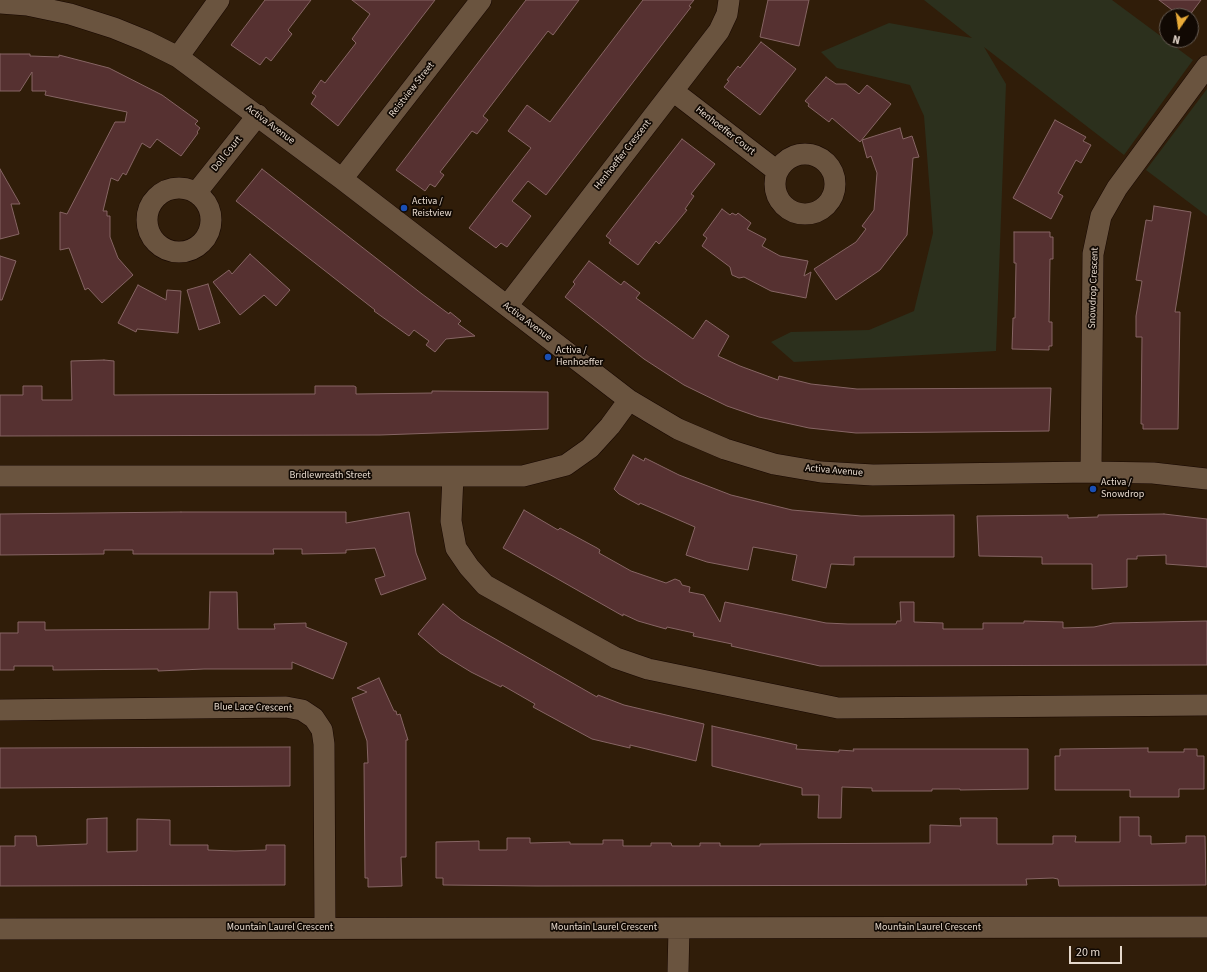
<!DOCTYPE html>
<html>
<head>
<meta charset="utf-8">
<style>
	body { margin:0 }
	#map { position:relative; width:1207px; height:972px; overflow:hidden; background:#301d09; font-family:"Source Sans 3",sans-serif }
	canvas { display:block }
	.north { position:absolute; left:1159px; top:8px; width:40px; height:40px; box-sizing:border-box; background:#110903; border:1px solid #665c53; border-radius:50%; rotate:193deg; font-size:11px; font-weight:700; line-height:16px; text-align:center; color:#e5d8cc }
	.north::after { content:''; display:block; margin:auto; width:14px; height:18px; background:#e9ab38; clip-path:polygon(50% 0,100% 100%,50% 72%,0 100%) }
	.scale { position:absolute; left:1069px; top:946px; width:53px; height:18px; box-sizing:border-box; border:2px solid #e5d8cc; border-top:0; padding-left:5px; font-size:12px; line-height:14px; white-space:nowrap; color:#e5d8cc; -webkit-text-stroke:3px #110903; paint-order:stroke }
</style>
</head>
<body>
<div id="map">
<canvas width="1207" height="972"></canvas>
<div class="north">N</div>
<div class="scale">20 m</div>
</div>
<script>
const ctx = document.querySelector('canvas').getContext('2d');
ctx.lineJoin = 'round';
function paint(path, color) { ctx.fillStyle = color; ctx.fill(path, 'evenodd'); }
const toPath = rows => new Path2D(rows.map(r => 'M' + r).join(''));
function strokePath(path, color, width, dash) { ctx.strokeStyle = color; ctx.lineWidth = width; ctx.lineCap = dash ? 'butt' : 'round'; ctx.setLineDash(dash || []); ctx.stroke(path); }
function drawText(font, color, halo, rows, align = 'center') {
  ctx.font = font + ' "Source Sans 3",sans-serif'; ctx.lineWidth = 3.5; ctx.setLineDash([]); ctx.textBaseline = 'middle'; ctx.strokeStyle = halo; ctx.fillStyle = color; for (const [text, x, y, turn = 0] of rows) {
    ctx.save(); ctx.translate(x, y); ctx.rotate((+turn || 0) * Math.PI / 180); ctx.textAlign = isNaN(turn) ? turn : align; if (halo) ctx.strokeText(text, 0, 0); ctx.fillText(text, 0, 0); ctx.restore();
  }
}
paint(toPath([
	[924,0,1112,0,1193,60,1124,155,984,47,1006,84,996,351,794,362,771,342,791,332,869,330,914,311,933,233,924,116,910,85,837,68,821,52,889,23,972,38],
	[1207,89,1207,216,1146,170]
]), '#2c301d');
const building = toPath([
	[265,0,311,0,288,30,292,34,271,61,266,57,260,65,231,45,265,0],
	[352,0,435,0,338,126,311,104,316,96,312,93,321,80,325,83,356,43,352,39,370,14,352,0],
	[526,0,579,0,553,35,548,31,483,116,488,120,477,134,472,131,440,172,444,175,435,187,430,184,425,191,396,170,526,0],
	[643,0,694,0,689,6,691,7,546,195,528,181,512,201,531,216,507,247,501,243,496,248,469,228,531,148,508,131,527,105,550,122,643,0],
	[768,0,809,0,799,46,760,37,768,0],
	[1159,0,1201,0,1189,16,1180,16,1159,0],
	[761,42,796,69,760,115,724,87,729,81,727,80,738,66,740,68,761,42],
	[0,54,30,54,30,56,59,57,59,55,109,68,162,95,198,121,195,124,200,128,197,132,198,133,181,156,157,139,150,148,142,143,126,175,123,173,118,181,111,178,103,211,107,211,107,216,110,216,110,237,118,258,133,275,102,303,88,288,85,290,69,248,60,250,60,212,67,214,115,122,125,122,127,112,45,95,46,91,32,91,32,72,20,91,0,91,0,54],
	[826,77,836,84,846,84,859,94,867,85,891,104,860,142,832,118,829,122,808,106,809,104,805,101,826,77],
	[1055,120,1086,137,1083,141,1091,145,1081,163,1076,160,1058,193,1063,196,1051,219,1013,198,1055,120],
	[900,128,903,139,912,136,919,157,913,158,907,235,880,270,836,300,814,269,856,242,866,229,862,226,874,210,877,173,871,156,867,158,862,140,900,128],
	[682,139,715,164,691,194,694,196,685,209,687,210,659,244,656,241,638,265,609,243,611,240,606,236,682,139],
	[0,169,20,204,11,204,19,234,0,239,0,169],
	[262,169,422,294,449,314,450,312,461,321,458,324,475,336,446,339,435,352,426,345,429,341,414,330,409,336,374,311,375,310,236,201,262,169],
	[1154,206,1191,212,1175,312,1180,312,1178,429,1143,429,1143,424,1141,424,1142,337,1136,337,1136,316,1142,281,1136,280,1146,220,1152,221,1154,206],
	[722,209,730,215,732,213,736,215,738,213,751,223,747,229,766,239,762,246,780,256,808,261,804,276,811,272,806,298,771,291,744,277,739,278,732,275,730,267,702,246,707,238,703,235,722,209],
	[1014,232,1050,232,1050,237,1053,237,1053,259,1050,259,1049,322,1052,322,1052,346,1049,346,1049,350,1012,349,1013,318,1015,318,1016,263,1014,263,1014,232],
	[250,254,290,290,276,306,264,295,240,315,213,282,229,270,232,274,250,254],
	[0,256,16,261,2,300,0,300,0,256],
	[589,261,621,285,624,281,640,293,636,298,693,339,706,320,729,336,718,356,740,366,778,380,779,376,811,384,857,389,1051,388,1049,431,856,433,809,428,759,417,727,406,684,385,644,359,565,297,575,284,573,282,589,261],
	[208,284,220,323,199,330,187,290,208,284],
	[138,285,166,300,167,290,181,291,178,333,137,329,136,332,118,323,138,285],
	[104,360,114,361,114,395,315,394,315,386,354,386,356,387,356,394,432,393,432,391,548,392,548,429,380,435,0,436,0,395,23,395,23,386,42,386,42,400,72,400,71,361,104,360],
	[633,455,644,461,645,458,679,475,731,495,792,510,861,516,954,515,954,557,854,557,854,565,831,564,826,588,792,580,797,555,753,547,748,570,707,562,686,555,695,527,640,503,639,505,619,494,614,489,633,455],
	[524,510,558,530,560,528,597,548,600,550,599,553,631,571,666,583,675,579,680,581,682,585,690,587,689,592,704,595,720,622,725,602,826,623,848,624,896,624,897,621,901,621,900,602,914,602,914,622,943,623,943,629,983,629,983,623,1024,623,1024,621,1063,622,1063,628,1094,627,1113,623,1207,621,1207,665,820,666,731,646,732,644,693,636,694,633,667,627,666,629,638,621,623,614,623,616,503,548,524,510],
	[181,512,346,512,346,523,409,512,416,553,426,579,381,595,375,579,385,576,375,548,346,550,346,553,302,554,302,549,273,549,274,554,133,554,133,550,104,550,104,554,0,555,0,514,181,512],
	[1164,514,1207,519,1207,567,1166,564,1166,555,1137,556,1137,559,1127,559,1127,587,1092,589,1092,564,1042,564,1042,557,979,556,977,516,1068,515,1068,518,1098,517,1098,515,1164,514],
	[210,592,237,592,238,629,275,629,274,624,306,623,306,627,347,643,333,679,292,662,292,669,204,669,158,671,158,669,53,670,53,666,14,666,14,670,0,670,0,633,18,633,18,622,45,622,45,630,209,629,210,592],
	[443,604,461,619,483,632,597,697,598,695,624,705,704,724,696,761,630,745,630,748,592,739,533,707,535,704,502,685,501,687,471,672,440,653,418,634,443,604],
	[379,678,394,711,396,711,397,715,400,714,408,740,406,740,406,857,401,857,402,886,368,887,368,878,365,878,364,763,368,763,367,741,352,698,367,692,357,688,379,678],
	[712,726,797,745,796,749,839,752,839,750,854,751,853,749,1028,749,1028,789,960,790,960,789,932,789,932,791,872,791,872,788,842,787,841,818,818,818,819,795,802,795,802,788,712,766,712,726],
	[290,747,290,786,0,788,0,748,290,747],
	[1148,748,1148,752,1184,752,1184,749,1197,749,1197,756,1204,756,1204,789,1179,789,1179,797,1130,797,1130,790,1055,790,1055,756,1060,756,1060,749,1148,748],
	[1120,817,1139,817,1139,836,1151,836,1151,844,1186,843,1186,836,1205,836,1206,885,1059,886,1058,879,1053,878,1026,879,1027,885,537,886,443,885,443,878,436,878,436,842,479,841,479,850,507,850,507,838,530,838,530,843,570,842,570,844,603,844,603,840,623,840,623,846,651,846,651,843,671,843,672,846,700,846,700,843,720,843,720,846,760,846,760,844,930,843,930,825,961,826,960,818,997,818,997,844,1053,844,1053,836,1076,836,1075,842,1120,842,1120,817],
	[107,818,107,852,137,851,137,819,170,820,170,845,208,845,208,850,235,851,266,850,266,845,285,845,285,885,0,886,0,846,15,846,15,836,36,836,37,846,87,844,87,819,107,818]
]);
paint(building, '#563131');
strokePath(building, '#866564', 1);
const minor = toPath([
	[0,3,27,5,70,14,114,28,146,41,178,57,342,179,629,400,678,429,725,449,774,464,821,472,873,475,1091,472,1153,473,1207,479],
	[178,57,219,0],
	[673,91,777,171],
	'775 184a30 30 0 1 1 60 0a30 30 0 1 1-60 0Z',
	[342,179,481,0],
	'147 220a32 32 0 1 1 64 0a32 32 0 1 1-64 0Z',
	[196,193,258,115],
	[507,306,719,31,727,14,729,0],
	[1091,472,1093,254,1101,216,1117,188,1207,66],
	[0,476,523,476,566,465,590,448,610,426,629,400],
	[453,476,451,521,456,548,469,567,485,585,616,658,648,669,838,708,1207,705],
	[0,710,286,707,302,710,314,718,322,730,324,744,325,928],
	[0,929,1207,927],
	[678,972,679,928]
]);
strokePath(minor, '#170700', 22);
strokePath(minor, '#6a543f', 21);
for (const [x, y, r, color] of [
	[404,208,4,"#1a4fb4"],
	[548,357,4,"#1a4fb4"],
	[1093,489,4,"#1a4fb4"]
]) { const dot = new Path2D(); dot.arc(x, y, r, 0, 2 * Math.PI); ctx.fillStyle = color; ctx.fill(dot); strokePath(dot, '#110903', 1.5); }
drawText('10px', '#e5d8cc', '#110903', [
	["Reistview Street",412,90,-52],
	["Activa Avenue",270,125,37],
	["Henhoeffer Court",725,131,38],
	["Doll Court",227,154,-51],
	["Henhoeffer Crescent",623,155,-52],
	["Snowdrop Crescent",1094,288,-88],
	["Activa Avenue",527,322,37],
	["Activa Avenue",834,471,5],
	["Bridlewreath Street",330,476],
	["Blue Lace Crescent",253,708,1],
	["Mountain Laurel Crescent",280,928],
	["Mountain Laurel Crescent",604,928],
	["Mountain Laurel Crescent",928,928]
]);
drawText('10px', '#e5d8cc', '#110903', [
	["Activa /",412,202],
	["Reistview",412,214],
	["Activa /",556,351],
	["Henhoeffer",556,363],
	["Activa /",1101,483],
	["Snowdrop",1101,495]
], 'left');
</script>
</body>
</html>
